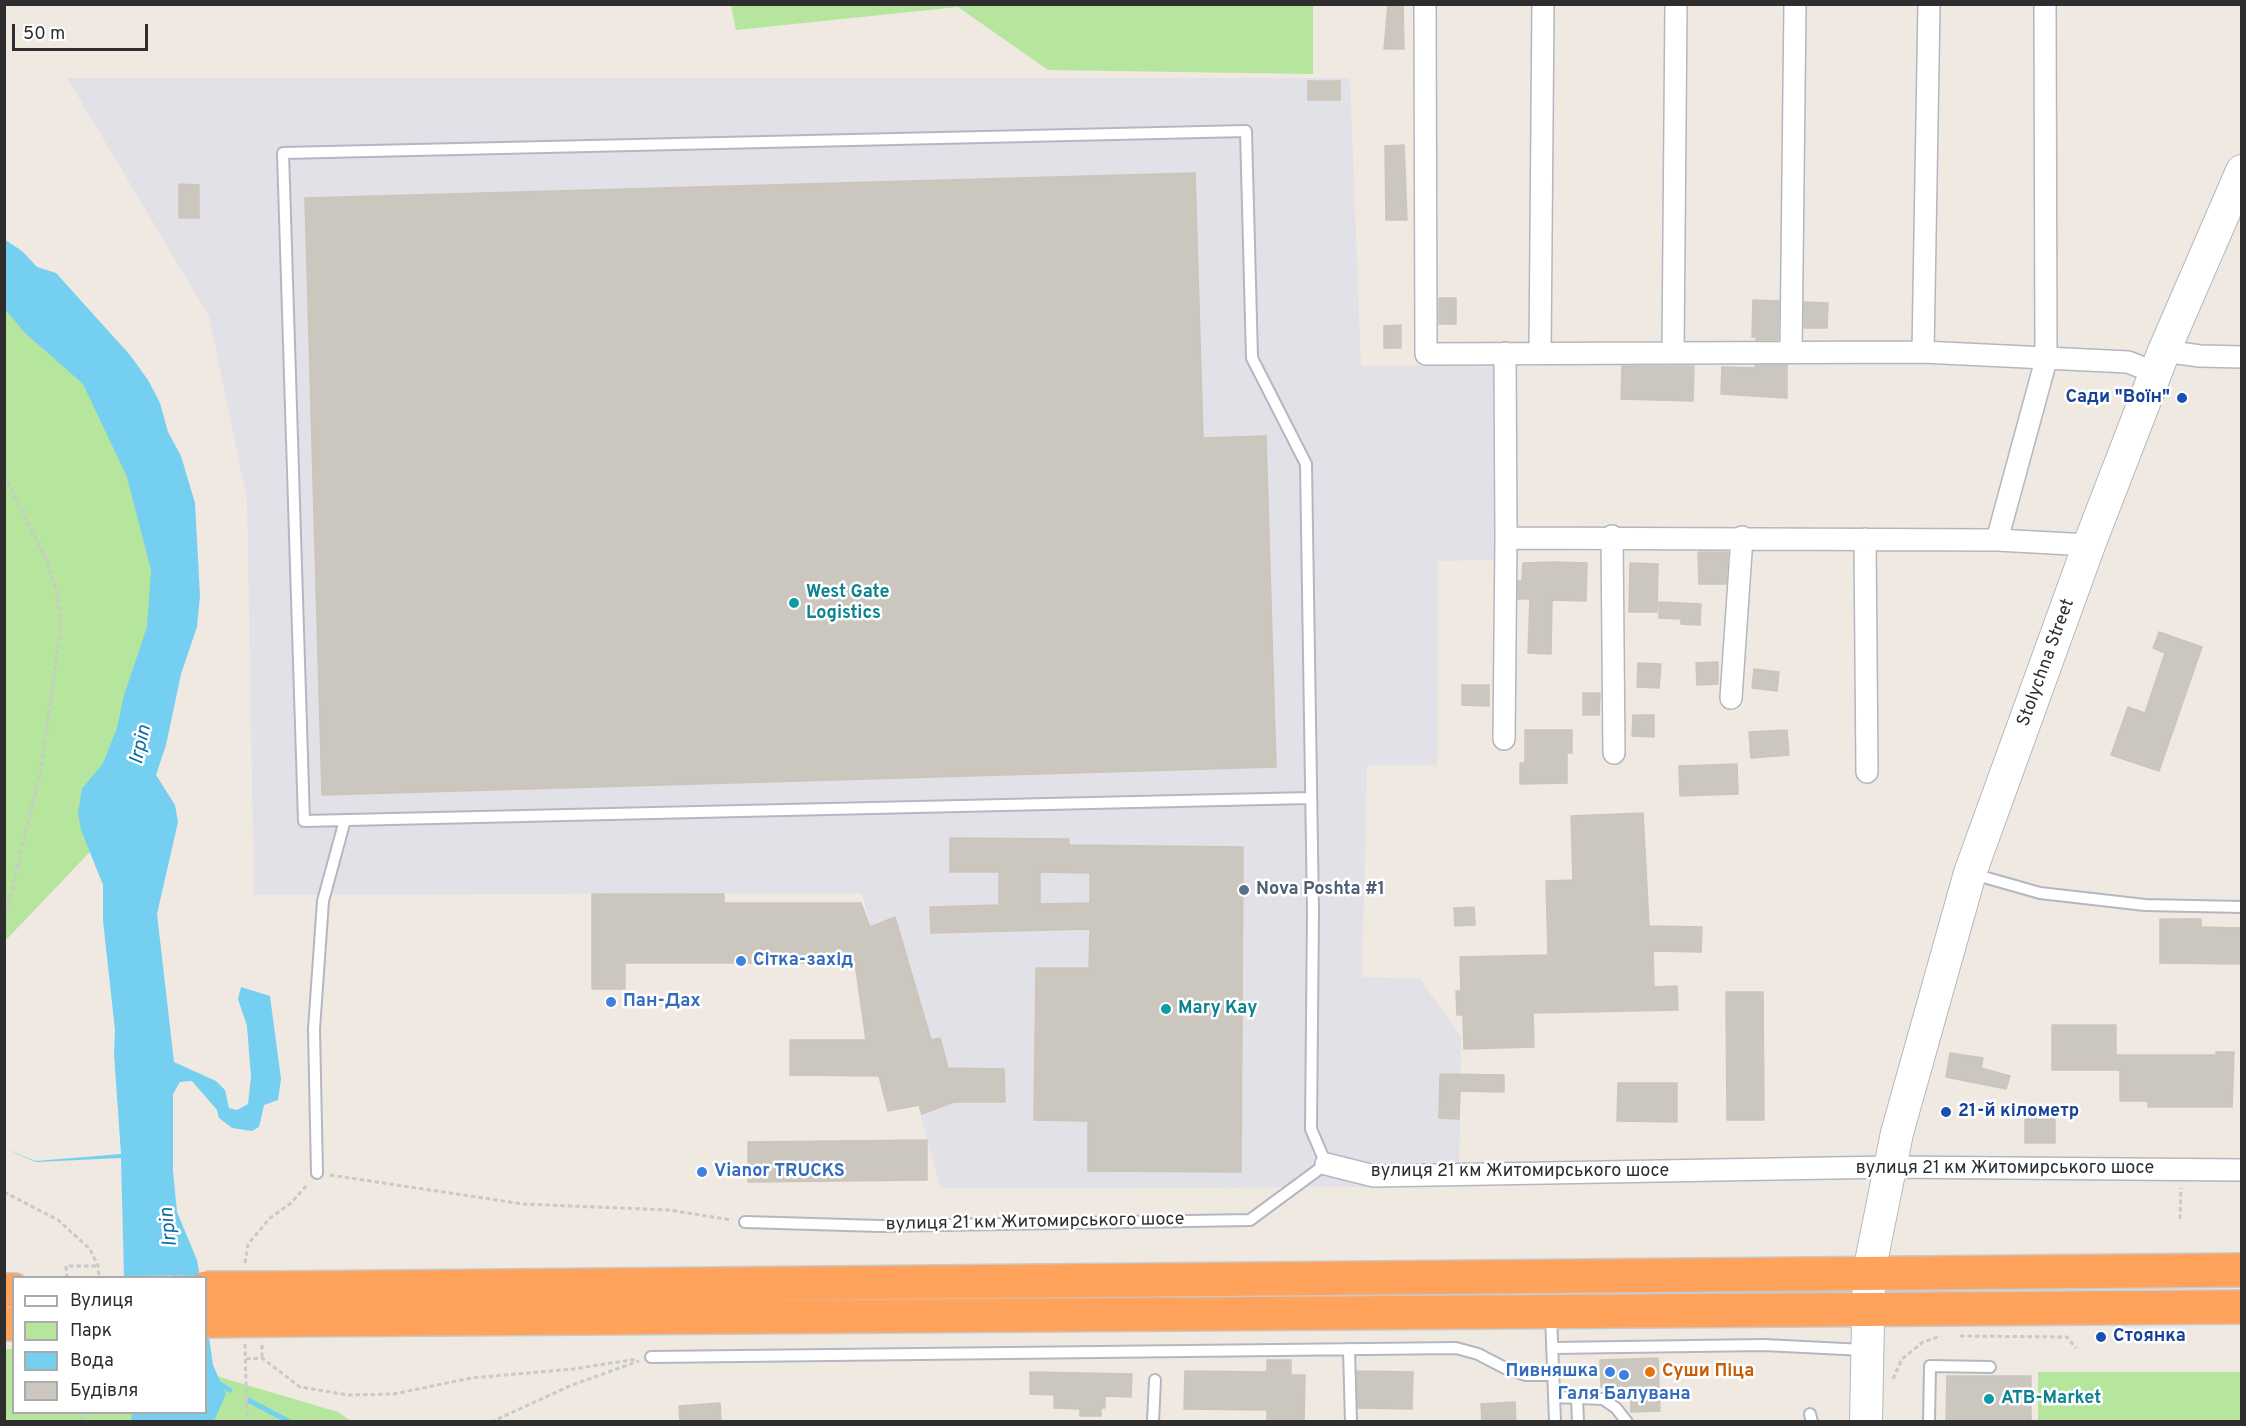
<!DOCTYPE html>
<html>
<head>
<meta charset="utf-8">
<style>
	body { margin:0 }
	#map { position:relative; width:2246px; height:1426px; overflow:hidden; background:#efe9e1; font-family:Overpass,sans-serif }
	canvas { display:block }
	.frame { position:absolute; inset:0; border:6px solid #2e2e2e; pointer-events:none }
	.legend { position:absolute; left:12px; top:1276px; width:195px; height:138px; box-sizing:border-box; background:#fff; border:2px solid #ababab; margin:0; padding:8px 10px; list-style:none; font-size:18px; color:#2e2e2e }
	.legend li { display:flex; align-items:center; gap:12px; height:30px }
	.legend b { width:30px; border:2px solid #ababab }
	.scale { position:absolute; left:12px; top:24px; width:136px; height:27px; box-sizing:border-box; border:3px solid #2e2e2e; border-top:0; padding-left:8px; font-size:18px; line-height:21px; white-space:nowrap; color:#2e2e2e; -webkit-text-stroke:4px #fff; paint-order:stroke }
</style>
</head>
<body>
<div id="map">
<canvas width="2246" height="1426"></canvas>
<div class="frame"></div>
<ul class="legend">
<li><b style="height:8px;background:#fff"></b>Вулиця</li>
<li><b style="height:16px;background:#b6e59e"></b>Парк</li>
<li><b style="height:16px;background:#75cff0"></b>Вода</li>
<li><b style="height:16px;background:#cbc7bf"></b>Будівля</li>
</ul>
<div class="scale">50 m</div>
</div>
<script>
const ctx = document.querySelector('canvas').getContext('2d');
ctx.lineJoin = 'round';
function paint(path, color) { ctx.fillStyle = color; ctx.fill(path, 'evenodd'); }
const toPath = rows => new Path2D(rows.map(r => 'M' + r).join(''));
function strokePath(path, color, width, dash) { ctx.strokeStyle = color; ctx.lineWidth = width; ctx.lineCap = dash ? 'butt' : 'round'; ctx.setLineDash(dash || []); ctx.stroke(path); }
function drawText(font, color, halo, rows, align = 'center') {
  ctx.font = font + ' Overpass,sans-serif'; ctx.lineWidth = 5; ctx.setLineDash([]); ctx.textBaseline = 'middle'; ctx.strokeStyle = halo; ctx.fillStyle = color; for (const [text, x, y, turn = 0] of rows) {
    ctx.save(); ctx.translate(x, y); ctx.rotate((+turn || 0) * Math.PI / 180); ctx.textAlign = isNaN(turn) ? turn : align; if (halo) ctx.strokeText(text, 0, 0); ctx.fillText(text, 0, 0); ctx.restore();
  }
}
paint(toPath([
	[67,78,1350,78,1361,366,1498,365,1496,560,1438,561,1437,765,1367,765,1362,977,1420,979,1461,1037,1459,1187,940,1188,862,893,254,895,247,500,209,316]
]), '#e3e1e8');
paint(toPath([
	[731,5,1313,5,1313,74,1048,70,958,7,736,30],
	[4,262,166,507,126,814,5,941],
	[4,1349,13,1349,14,1412,206,1412,206,1373,338,1412,351,1421,5,1421],
	[2038,1372,2241,1372,2241,1421,2038,1421]
]), '#b6e59e');
paint(toPath([
	[4,239,22,251,37,267,56,273,130,355,148,380,160,403,168,432,181,456,195,503,200,596,197,627,181,674,166,745,156,775,175,805,178,822,157,914,174,1062,216,1081,225,1090,229,1108,237,1110,248,1104,251,1077,247,1026,238,999,241,987,270,996,281,1079,278,1100,264,1105,259,1127,252,1131,232,1128,219,1118,217,1110,192,1081,180,1082,173,1094,173,1171,177,1212,197,1260,200,1277,124,1277,121,1158,36,1162,5,1149,36,1161,121,1154,114,1054,115,1030,103,921,103,885,81,830,78,813,82,789,103,763,117,728,124,695,147,627,151,570,127,477,83,384,24,332,5,309],
	[206,1315,213,1365,226,1394,214,1421,131,1422,132,1413,206,1412]
]), '#75cff0');
strokePath(toPath([
	[206,1377,230,1390],
	[248,1400,290,1422]
]), '#75cff0', 5);
const building = toPath([
	[1388,4,1403,4,1404,49,1384,49,1388,4],
	[1308,81,1340,81,1340,100,1308,100,1308,81],
	[1404,145,1407,220,1386,220,1385,146,1404,145],
	[1195,173,1203,438,1266,436,1276,767,322,795,305,198,1195,173],
	[179,184,199,185,199,218,179,218,179,184],
	[1439,298,1456,298,1456,324,1439,324,1439,298],
	[1753,300,1779,301,1778,340,1756,340,1756,337,1752,337,1753,300],
	[1804,302,1828,303,1827,328,1804,328,1804,302],
	[1401,325,1401,348,1384,348,1384,326,1401,325],
	[1755,365,1787,365,1787,398,1721,394,1722,367,1755,368,1755,365],
	[1622,366,1694,366,1693,401,1621,399,1622,366],
	[1698,552,1728,552,1726,584,1699,584,1698,552],
	[1555,562,1587,563,1586,601,1552,600,1551,654,1528,653,1530,599,1518,599,1518,581,1522,581,1523,563,1555,562],
	[1630,563,1658,564,1657,612,1629,612,1630,563],
	[1659,602,1701,604,1700,625,1681,624,1681,619,1659,618,1659,602],
	[2159,632,2202,647,2159,771,2111,755,2128,707,2145,713,2165,653,2153,648,2159,632],
	[1718,662,1718,684,1697,685,1696,663,1718,662],
	[1638,663,1661,664,1659,688,1637,687,1638,663],
	[1754,669,1779,672,1777,691,1752,688,1754,669],
	[1462,685,1489,685,1489,706,1462,705,1462,685],
	[1583,693,1600,693,1599,715,1583,715,1583,693],
	[1633,715,1654,715,1654,737,1632,736,1633,715],
	[1525,730,1572,730,1572,753,1567,753,1567,783,1520,784,1520,763,1525,763,1525,730],
	[1787,730,1789,755,1751,758,1749,732,1787,730],
	[1737,764,1738,794,1680,796,1679,766,1737,764],
	[1643,813,1649,926,1702,927,1701,952,1653,951,1654,987,1677,986,1678,1010,1533,1013,1534,1047,1464,1049,1463,1015,1457,1015,1456,991,1461,991,1460,957,1548,955,1546,881,1573,880,1571,816,1643,813],
	[950,838,1069,839,1069,845,1243,847,1241,1172,1088,1171,1088,1121,1034,1120,1036,968,1089,968,1090,929,931,933,930,907,999,905,999,872,950,872,950,838],
	[1040,872,1090,873,1090,903,1040,904,1040,872],
	[592,894,724,894,724,903,861,903,870,927,895,917,931,1040,940,1038,948,1068,1004,1069,1005,1102,954,1102,922,1114,919,1105,888,1111,879,1076,790,1075,790,1040,866,1040,855,963,625,963,625,989,592,989,592,894],
	[1474,907,1475,925,1455,926,1454,908,1474,907],
	[2160,919,2201,919,2201,927,2241,928,2241,964,2160,963,2160,919],
	[1726,992,1763,992,1764,1120,1727,1120,1726,992],
	[2052,1025,2116,1025,2116,1055,2216,1055,2216,1052,2234,1052,2232,1107,2148,1107,2148,1101,2120,1101,2120,1070,2052,1070,2052,1025],
	[1950,1053,1983,1058,1981,1068,2010,1076,2006,1089,1946,1077,1950,1053],
	[1440,1074,1504,1075,1504,1092,1460,1091,1459,1119,1439,1118,1440,1074],
	[1618,1083,1677,1083,1677,1122,1617,1121,1618,1083],
	[2025,1119,2055,1119,2055,1143,2025,1143,2025,1119],
	[927,1140,927,1180,748,1182,748,1142,927,1140],
	[1658,1358,1660,1411,1631,1412,1630,1386,1601,1387,1600,1360,1658,1358],
	[1267,1360,1291,1360,1291,1375,1305,1375,1304,1422,1267,1422,1267,1410,1184,1409,1185,1371,1267,1372,1267,1360],
	[1357,1371,1413,1372,1412,1409,1358,1408,1357,1371],
	[1030,1372,1132,1374,1131,1397,1105,1396,1105,1408,1101,1408,1101,1416,1080,1416,1080,1409,1054,1408,1054,1395,1030,1394,1030,1372],
	[1947,1376,2031,1376,2031,1422,1946,1422,1947,1376],
	[1515,1402,1516,1422,1482,1422,1481,1404,1515,1402],
	[720,1403,721,1422,680,1422,679,1406,720,1403]
]);
paint(building, '#cbc7bf');
strokePath(building, '#cbc5ba', 1.5);
const lane = toPath([
	[1973,874,2040,893,2145,905,2242,907],
	[317,1173,314,1029,323,901,345,820],
	[745,1222,880,1226,1250,1220,1326,1164,1311,1129,1313,911,1306,464,1252,358,1246,131,283,153,304,821,1310,798],
	[1551,1314,1555,1422],
	[1552,1348,1764,1345,1864,1350],
	[1349,1349,1351,1422],
	[651,1357,1456,1348,1478,1354,1505,1368,1526,1375,1553,1375],
	[1554,1397,1603,1399,1616,1408,1627,1422],
	[1577,1399,1578,1422],
	[1810,1414,1812,1422],
	[1153,1422,1155,1380],
	[1929,1422,1930,1366,1990,1367]
]);
const street = toPath([
	[1425,4,1426,354,1923,352,2128,362,2156,373],
	[2164,351,2200,356,2242,357],
	[1791,352,1795,4],
	[1923,352,1929,4],
	[1505,353,1506,538,1997,540,2089,545],
	[1540,353,1543,4],
	[1673,353,1676,4],
	[1612,536,1614,753],
	[1865,539,1867,772],
	[1997,540,2046,360,2045,4],
	[1731,698,1742,537],
	[1504,739,1506,538],
	[1326,1164,1374,1176,1889,1167,2242,1170]
]);
const secondary = toPath([
	[1866,1422,1869,1272,1897,1133,1970,873,2089,545,2164,351,2242,171]
]);
const highway = toPath([
	[283,1288,2242,1270],
	[4,1290,14,1290],
	[282,1320,2242,1307],
	[4,1324,14,1324]
]);
strokePath(lane, '#b4b7c1', 14);
strokePath(street, '#b4b7c1', 24);
strokePath(secondary, '#b4b7c1', 34);
strokePath(highway, '#c9c9c9', 36);
strokePath(toPath([
	[4,475,46,559,57,592,61,625,41,769,4,922],
	[330,1175,523,1204,669,1210,732,1220],
	[4,1192,58,1220,90,1249,98,1266,99,1278],
	[2180,1219,2181,1188],
	[245,1263,248,1244,270,1218,291,1203,308,1184],
	[67,1278,66,1266,98,1266],
	[1960,1336,2067,1337,2076,1348],
	[245,1344,247,1422],
	[262,1345,262,1358],
	[246,1359,262,1358,300,1387,348,1395,394,1394,471,1378,573,1369,637,1359],
	[1893,1379,1902,1359,1923,1342,1941,1336],
	[80,1422,83,1412],
	[491,1422,572,1385,639,1361]
]), '#c9c9c9', 3, [4.5, 3]);
strokePath(lane, '#fff', 10);
strokePath(street, '#fff', 21);
strokePath(secondary, '#fff', 32);
strokePath(highway, '#ffa35c', 33);
const highwayBridge = toPath([
	[206,1288,283,1288],
	[206,1321,282,1320]
]);
strokePath(highwayBridge, '#c9c9c9', 36, []);
strokePath(toPath([
	[108,1278,185,1276]
]), '#c9c9c9', 3, [4.5, 3]);
strokePath(highwayBridge, '#ffa35c', 33);
for (const [x, y, r, color] of [
	[2182,398,6,"#1a4fb4"],
	[794,603,6,"#0f9aa8"],
	[1244,890,6,"#5c6f8a"],
	[741,961,6,"#3f7fe0"],
	[611,1002,6,"#3f7fe0"],
	[1166,1009,6,"#0f9aa8"],
	[1946,1112,6,"#1a4fb4"],
	[702,1172,6,"#3f7fe0"],
	[2101,1337,6,"#1a4fb4"],
	[1610,1372,6,"#3f7fe0"],
	[1650,1372,6,"#e8710a"],
	[1624,1375,6,"#3f7fe0"],
	[1989,1399,6,"#0f9aa8"]
]) { const dot = new Path2D(); dot.arc(x, y, r, 0, 2 * Math.PI); ctx.fillStyle = color; ctx.fill(dot); strokePath(dot, '#fff', 2); }
drawText('bold 18px', '#164399', '#fff', [
	["Сади \"Воїн\"",2170,398,"right"],
	["21-й кілометр",1958,1112],
	["Стоянка",2113,1337]
], 'left');
drawText('bold 18px', '#0d838f', '#fff', [
	["West Gate",806,593],
	["Logistics",806,614],
	["Mary Kay",1178,1009],
	["ATB-Market",2001,1399]
], 'left');
drawText('18px', '#2e2e2e', '#fff', [
	["Stolychna Street",2047,663,-70],
	["вулиця 21 км Житомирського шосе",2005,1169],
	["вулиця 21 км Житомирського шосе",1520,1172],
	["вулиця 21 км Житомирського шосе",1035,1223,-1]
]);
drawText('bold 18px', '#4e5e75', '#fff', [
	["Nova Poshta #1",1256,890]
], 'left');
drawText('bold 18px', '#366cbe', '#fff', [
	["Сітка-захід",753,961],
	["Пан-Дах",623,1002],
	["Vianor TRUCKS",714,1172],
	["Пивняшка",1598,1372,"right"],
	["Галя Балувана",1624,1395,"center"]
], 'left');
drawText('bold 18px', '#c56008', '#fff', [
	["Суши Піца",1662,1372]
], 'left');
drawText('italic 20px', '#0d6fa3', '#fff', [
	["Irpin",142,745,-77],
	["Irpin",170,1227,-96]
]);
</script>
</body>
</html>
